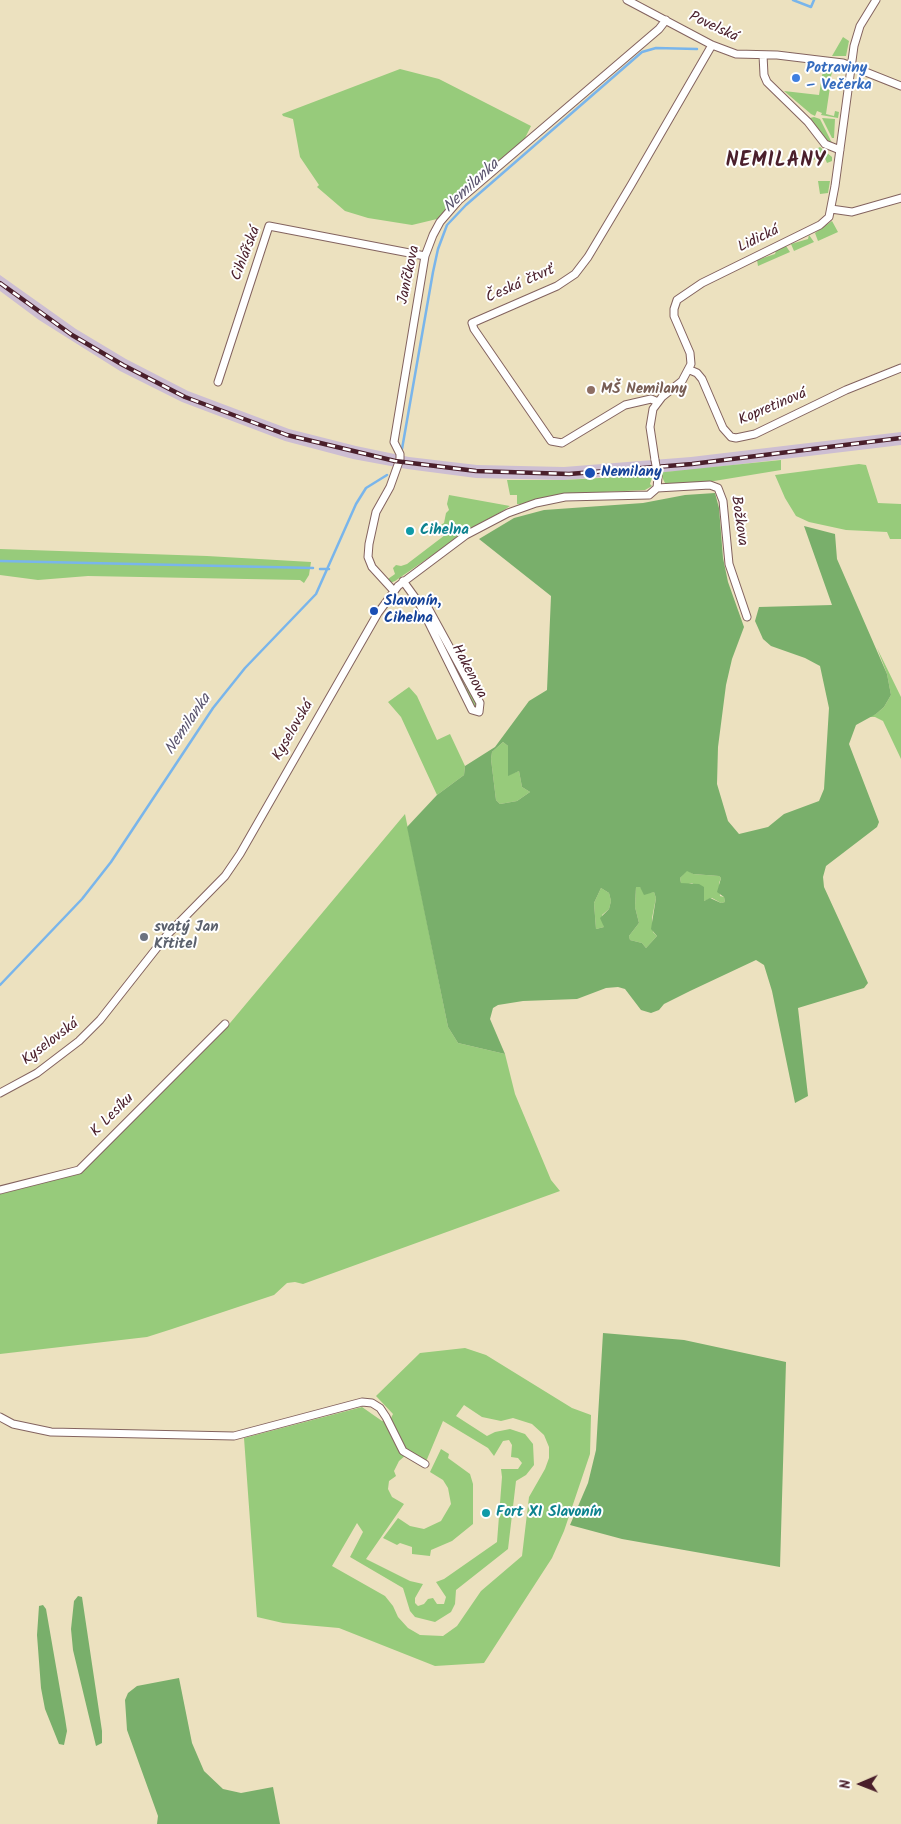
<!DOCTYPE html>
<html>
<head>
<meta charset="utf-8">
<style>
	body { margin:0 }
	#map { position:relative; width:901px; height:1824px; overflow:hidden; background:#ece1bf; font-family:Kalam,sans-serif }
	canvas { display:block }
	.north { position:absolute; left:836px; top:1759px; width:50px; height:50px; -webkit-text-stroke:4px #fff; paint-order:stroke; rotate:269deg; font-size:14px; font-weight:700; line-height:20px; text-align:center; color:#4a1f2b }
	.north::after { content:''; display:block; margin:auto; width:18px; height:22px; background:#4a1f2b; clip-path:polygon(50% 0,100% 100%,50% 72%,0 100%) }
</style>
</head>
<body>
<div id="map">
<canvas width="901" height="1824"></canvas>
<div class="north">N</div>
</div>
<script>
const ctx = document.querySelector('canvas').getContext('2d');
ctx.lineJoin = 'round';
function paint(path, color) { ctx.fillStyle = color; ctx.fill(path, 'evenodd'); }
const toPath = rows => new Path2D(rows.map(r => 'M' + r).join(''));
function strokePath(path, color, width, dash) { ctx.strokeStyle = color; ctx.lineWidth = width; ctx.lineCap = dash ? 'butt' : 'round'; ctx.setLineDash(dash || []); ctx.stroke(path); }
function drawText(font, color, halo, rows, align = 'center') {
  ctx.font = font + ' Kalam,sans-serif'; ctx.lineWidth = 4; ctx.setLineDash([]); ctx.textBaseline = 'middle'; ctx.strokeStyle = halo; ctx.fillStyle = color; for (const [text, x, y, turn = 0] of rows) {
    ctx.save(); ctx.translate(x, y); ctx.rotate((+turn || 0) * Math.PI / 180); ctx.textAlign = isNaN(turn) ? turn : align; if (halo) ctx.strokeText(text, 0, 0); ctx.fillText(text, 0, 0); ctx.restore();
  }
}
paint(toPath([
	[0,275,76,329,126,359,188,391,289,429,356,446,409,457,477,465,564,467,691,457,901,432,901,445,692,470,564,480,476,478,407,469,353,459,285,441,182,402,120,371,39,320,0,291]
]), '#cdbed2');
paint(toPath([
	[843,37,849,41,846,56,832,56],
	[826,68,833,69,829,83,830,87,826,114,834,116,835,111,839,112,838,118,821,115,822,113,817,111,815,116,811,114,784,91,819,95,823,70],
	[400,69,439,79,531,126,524,140,437,219,412,225,368,218,345,211,317,187,319,185,300,157,293,119,283,116,282,114],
	[814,117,820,119,832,143,827,142,810,118],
	[822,118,835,119,834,138,832,138],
	[820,147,832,157,832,161,827,163,824,156,811,161,806,154],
	[818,181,830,181,828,193,820,194],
	[832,221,838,232,818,241,815,233],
	[809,235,814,242,794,251,791,244,808,239],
	[786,246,790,252,758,266,757,260,775,254,776,251],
	[781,460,781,470,708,482,667,487,662,477,652,478,650,484,652,486,645,490,562,494,521,504,517,504,517,495,510,495,507,480,564,480,617,477],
	[859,464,866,465,878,503,901,504,901,539,890,539,887,532,846,530,809,522,796,516,785,498,775,475],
	[449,495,510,506,501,512,473,527,395,581,390,583,388,579,395,574,393,568,396,565,401,566,407,564,445,535,439,526,444,523,446,513,449,510,447,504],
	[0,549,207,556,311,562,309,575,304,583,300,580,88,576,38,580,0,575],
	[441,638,467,689,471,690,479,706,476,710,456,668,451,666],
	[877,648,901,697,901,759,883,721,875,717,867,717,876,714,884,707,891,695,887,674],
	[409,687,417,696,437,740,450,734,465,766,464,775,437,795,401,717,388,702],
	[503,742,508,746,508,775,519,771,522,787,530,792,517,801,500,804,496,800,491,759,492,752],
	[405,814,448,1027,458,1043,505,1054,515,1094,551,1180,560,1191,303,1284,295,1282,287,1283,274,1295,172,1329,147,1337,0,1354,0,1194,81,1173,220,1035],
	[687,870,693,874,719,876,721,878,719,883,720,896,724,897,725,902,721,903,712,898,704,901,704,892,692,883,685,885,681,883,680,878],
	[636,887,640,887,648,893,654,892,656,898,652,918,653,932,657,936,646,948,642,943,630,940,629,936,639,923,635,907],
	[601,888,609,893,611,901,609,909,602,915,604,927,596,929,594,903],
	[465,1348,486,1355,572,1408,591,1415,590,1454,564,1531,552,1558,484,1663,435,1666,339,1628,283,1623,257,1617,244,1438,362,1407,382,1421,391,1418,393,1414,376,1396,420,1353],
	[464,1405,482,1417,501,1421,513,1418,532,1424,544,1435,549,1447,549,1458,545,1469,529,1497,522,1556,481,1591,457,1626,443,1636,420,1635,408,1628,398,1617,393,1606,385,1596,332,1566,357,1523,363,1532,350,1557,403,1588,410,1611,415,1617,435,1622,451,1612,455,1604,456,1590,508,1549,516,1481,526,1475,534,1465,533,1444,525,1434,510,1429,495,1432,487,1436,456,1416],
	[443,1421,488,1448,494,1456,503,1441,509,1440,512,1445,511,1457,518,1458,522,1463,518,1469,501,1469,502,1477,497,1542,444,1579,436,1582,446,1597,444,1604,437,1604,433,1598,428,1599,424,1604,418,1606,415,1603,415,1598,423,1584,410,1581,366,1559,404,1504,392,1497,388,1489,389,1481,396,1476,394,1471,399,1461,406,1455,425,1464],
	[441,1449,449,1454,448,1458,470,1474,473,1484,473,1524,452,1541,431,1550,430,1556,412,1554,412,1547,400,1543,397,1545,383,1538,398,1518,410,1526,424,1529,441,1521,451,1504,448,1488,443,1480,430,1472]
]), '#97cb7b');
paint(toPath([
	[715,493,719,508,723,558,728,582,744,627,732,659,726,685,718,747,717,784,728,821,739,834,768,827,784,814,819,801,824,789,829,708,820,666,805,658,771,646,763,639,755,621,759,607,832,605,804,526,835,534,837,559,887,674,891,695,884,707,876,714,856,725,849,744,879,822,877,827,826,866,823,877,824,887,868,983,864,988,798,1008,808,1096,795,1103,772,991,764,965,756,960,690,991,664,1004,659,1010,651,1013,641,1010,625,989,618,987,606,988,577,999,523,1001,498,1005,493,1008,490,1019,505,1054,458,1043,448,1027,407,827,437,795,464,775,465,766,495,747,529,701,547,690,551,596,479,539,514,518,544,510,643,503,685,495],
	[503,742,508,746,508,776,519,771,522,787,530,792,517,801,500,804,496,800,491,759,492,752],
	[687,871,693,874,719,876,721,878,717,892,724,897,725,902,721,903,710,898,704,901,704,887,699,884,681,883,680,878],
	[636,887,640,887,644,895,654,892,656,898,651,929,657,936,646,948,642,943,630,940,629,936,639,923,635,907],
	[601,888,609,893,611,901,609,909,600,918,604,927,596,929,594,903],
	[603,1333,684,1340,786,1362,780,1567,622,1539,570,1525,588,1483,596,1450],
	[78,1596,82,1597,102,1731,102,1743,96,1746,73,1650,71,1629,74,1601],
	[43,1605,46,1609,65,1718,67,1731,64,1745,59,1744,45,1709,41,1688,37,1635,39,1606],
	[179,1678,192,1743,204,1771,223,1789,241,1793,273,1787,280,1824,157,1824,158,1816,127,1730,125,1700,128,1693,137,1686]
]), '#79af6b');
strokePath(toPath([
	[793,0,811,7,814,0],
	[402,449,433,272,438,249,447,225,466,205,642,52,656,48,697,49],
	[0,561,313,568],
	[320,569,329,569],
	[0,985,82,899,111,862,213,708,245,668,316,594,356,504,366,488,387,475]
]), '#79b5eb', 2.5);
const street = toPath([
	[627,0,712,45,736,54,777,55,843,63,901,86],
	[763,55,764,75,767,82,808,122,825,144,840,150],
	[831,209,852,212,901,198],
	[690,370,697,373,702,379,723,428,731,437,736,438,755,434,846,390,901,368],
	[218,382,269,226,425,256],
	[658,402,651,399,625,405,562,443,551,441,474,329,472,323,557,286,575,274,588,257,631,185,712,45],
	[655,460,650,427,653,409,662,397,682,381,691,364,690,353,674,316,674,309,677,300,702,283,820,225,829,217,835,186,854,46,860,26,876,0],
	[657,488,710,485,718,488,723,501,729,564,747,617],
	[403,581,419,603,472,710,479,712,480,703,427,606,419,603],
	[393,590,372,567,368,557,369,544,376,512,390,487,400,459,400,454,394,442,425,256,433,235,440,222,459,200,659,29,666,20],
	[0,1093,37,1073,79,1041,100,1020,167,935,225,876,240,854,378,613,398,586,466,535,508,513,536,503,565,497,649,495,657,488,658,477],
	[0,1190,79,1170,225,1024],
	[0,1417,13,1424,51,1432,234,1436,362,1402,372,1403,380,1408,386,1417,403,1451,425,1464]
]);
strokePath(street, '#83635f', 9);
strokePath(street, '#fff', 7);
const rail = toPath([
	[0,283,72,335,123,365,185,397,287,435,395,461,476,471,569,474,692,464,901,438]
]);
strokePath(rail, '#4a1f2b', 4.5);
strokePath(rail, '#fff', 2.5, [8]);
const streetBridge = toPath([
	[655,460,658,477]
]);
strokePath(streetBridge, '#83635f', 9, []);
strokePath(streetBridge, '#fff', 7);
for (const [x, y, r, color] of [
	[796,78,5,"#3f7fe0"],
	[591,390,5,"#8d6e63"],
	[590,473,6,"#1a4fb4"],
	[410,531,5,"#0f9aa8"],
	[374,611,5,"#1a4fb4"],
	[144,937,5,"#6b7280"],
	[486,1513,5,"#0f9aa8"]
]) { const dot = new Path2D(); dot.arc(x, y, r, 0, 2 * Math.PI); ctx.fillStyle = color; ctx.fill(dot); strokePath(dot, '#fff', 2); }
drawText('15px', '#4a1f2b', '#fff', [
	["Povelská",713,28,25],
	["Lidická",759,240,-26],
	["Cihlářská",247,254,-69],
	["Janíčkova",410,275,-78],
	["Česká čtvrť",521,285,-24],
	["Kopretinová",773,408,-23],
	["Božkova",738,521,82],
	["Hakenova",468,672,62],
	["Kyselovská",294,731,-60],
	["Kyselovská",51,1043,-37],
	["K Lesíku",113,1116,-45]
]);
drawText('bold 15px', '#366cbe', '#fff', [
	["Potraviny",806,69],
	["– Večerka",806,86]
], 'left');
drawText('bold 15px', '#785e54', '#fff', [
	["MŠ Nemilany",601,390]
], 'left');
drawText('bold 15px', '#164399', '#fff', [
	["Nemilany",601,473],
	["Slavonín,",384,602],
	["Cihelna",384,619]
], 'left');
drawText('bold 15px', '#0d838f', '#fff', [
	["Cihelna",420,531],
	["Fort XI Slavonín",496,1513]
], 'left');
drawText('bold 15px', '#5b616d', '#fff', [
	["svatý Jan",154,928],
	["Křtitel",154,945]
], 'left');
drawText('italic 16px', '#5a546e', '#fff', [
	["Nemilanka",472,187,-43],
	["Nemilanka",189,725,-56]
]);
ctx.letterSpacing = '1px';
drawText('bold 20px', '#4a1f2b', '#fff', [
	["NEMILANY",776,163]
]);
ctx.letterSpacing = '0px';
</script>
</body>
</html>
